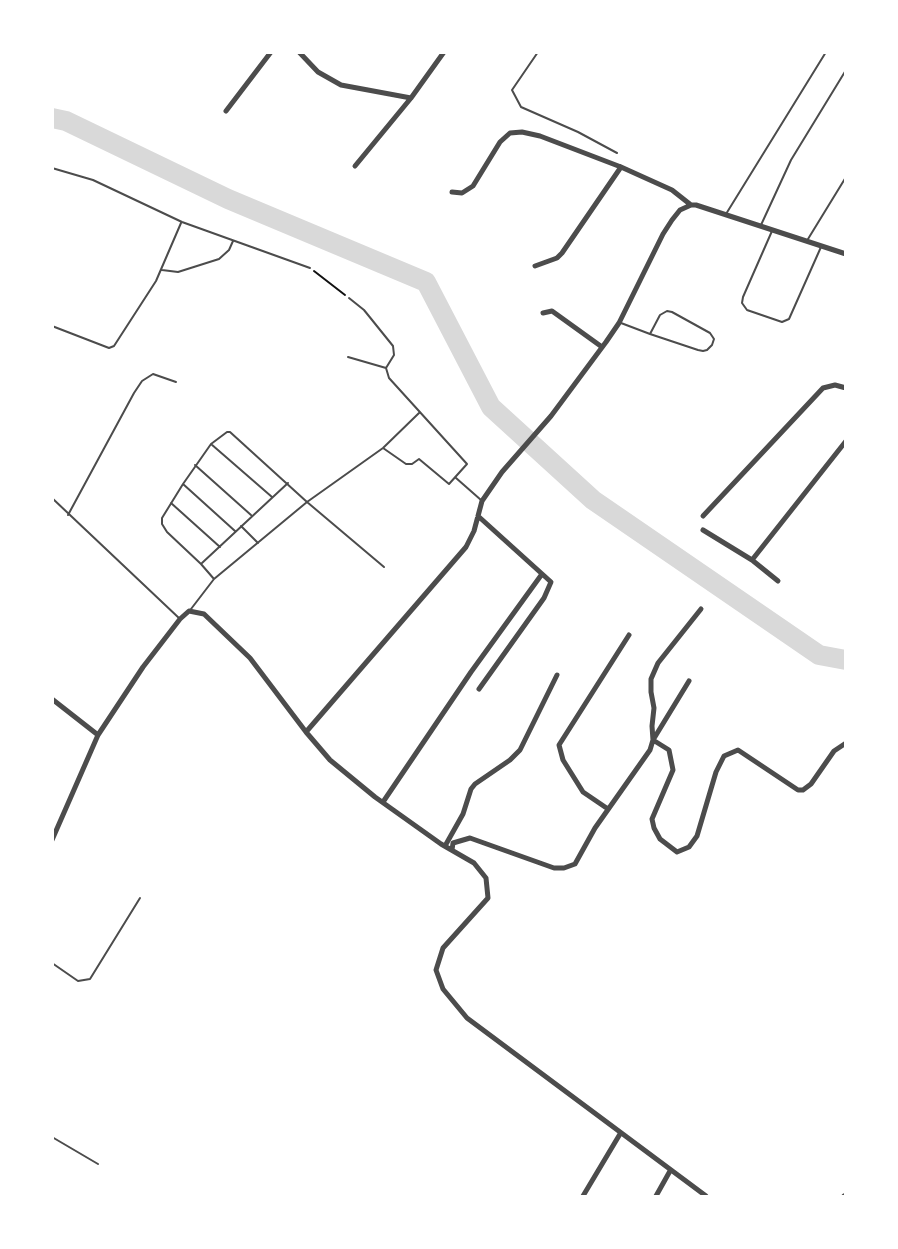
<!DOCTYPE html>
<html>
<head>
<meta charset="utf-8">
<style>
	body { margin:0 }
	#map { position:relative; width:898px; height:1249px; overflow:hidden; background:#fff; font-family:Raleway,sans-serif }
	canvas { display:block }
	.frame { position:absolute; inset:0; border:54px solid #fff; pointer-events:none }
</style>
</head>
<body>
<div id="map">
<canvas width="898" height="1249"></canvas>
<div class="frame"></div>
</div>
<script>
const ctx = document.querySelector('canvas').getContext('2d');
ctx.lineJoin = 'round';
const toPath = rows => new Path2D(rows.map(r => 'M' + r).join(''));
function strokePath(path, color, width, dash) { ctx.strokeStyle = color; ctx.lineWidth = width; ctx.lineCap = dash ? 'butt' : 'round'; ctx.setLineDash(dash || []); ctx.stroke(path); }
strokePath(toPath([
	[52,118,66,121,228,199,426,282,491,407,593,500,819,655,846,660]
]), '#d9d9d9', 20);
strokePath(toPath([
	[314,271,345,295]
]), '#111', 2);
strokePath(toPath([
	[538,52,512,90,521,107,578,132,617,153],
	[52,168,93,180,182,222,310,268],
	[726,214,826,52],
	[761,225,791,160,846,70],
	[772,231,743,297,742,303,747,310,782,322,789,319,821,247],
	[808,239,846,177],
	[162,270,178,272,219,259,229,250,233,241],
	[349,298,364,310,393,346,394,355,386,368,389,378,467,464,449,484,419,459,412,464,406,464,383,448],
	[621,323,650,334,698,350,703,351,707,350,712,345,714,339,710,333,672,312,667,311,660,315,650,334],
	[52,326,109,348,114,346,156,281,181,223],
	[348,357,386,368],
	[211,444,272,497],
	[195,465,251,515],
	[456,478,481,500],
	[183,484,162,518,162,524,167,532,201,564,214,579],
	[52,498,180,619],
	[171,503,220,547],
	[68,515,134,393,142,381,153,374,176,382],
	[241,526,258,543],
	[235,531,183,484,211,444,227,432,230,432,307,502,384,567],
	[202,563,288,483],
	[191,609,214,579,307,502,383,448,419,413],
	[52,963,78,981,90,979,140,898],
	[52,1137,98,1164]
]), '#4c4c4c', 2);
strokePath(toPath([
	[299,52,318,72,341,85,411,98],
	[226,111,271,52],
	[355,166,411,98,444,52],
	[452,192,462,193,473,186,500,142,510,133,522,132,540,136,621,167,672,190,691,205],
	[535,266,557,258,562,253,621,167],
	[543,313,552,311,602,347],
	[478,516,551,582,544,598,479,689],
	[703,516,823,388,835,385,846,388],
	[703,530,752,560],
	[778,581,752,560,846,441],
	[689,681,653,740,669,750,673,770,652,819,654,828,660,839,677,852,689,847,697,836,716,772,724,756,738,750,798,790,803,790,811,784,834,751,846,743],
	[52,699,98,735],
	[306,732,466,547,474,531,482,501,502,472,551,416,606,342,619,323,663,234,672,220,680,210,691,205,696,205,846,254],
	[383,802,471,672,542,574],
	[608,809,583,792,563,760,559,745,629,635],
	[52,840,98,735,143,667,180,619,189,611,204,614,250,658,306,732,330,760,375,797,441,844,474,863,486,878,488,898,443,948,436,970,443,989,467,1018,706,1196],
	[445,846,463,814,471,789,475,784,510,760,520,750,557,675],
	[452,850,453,843,470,838,554,868,564,868,575,864,595,828,650,750,653,740,652,726,654,708,651,692,651,679,658,663,701,609],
	[583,1196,620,1134],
	[656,1196,670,1171],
	[844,1196,846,1195]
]), '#4c4c4c', 5);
</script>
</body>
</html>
